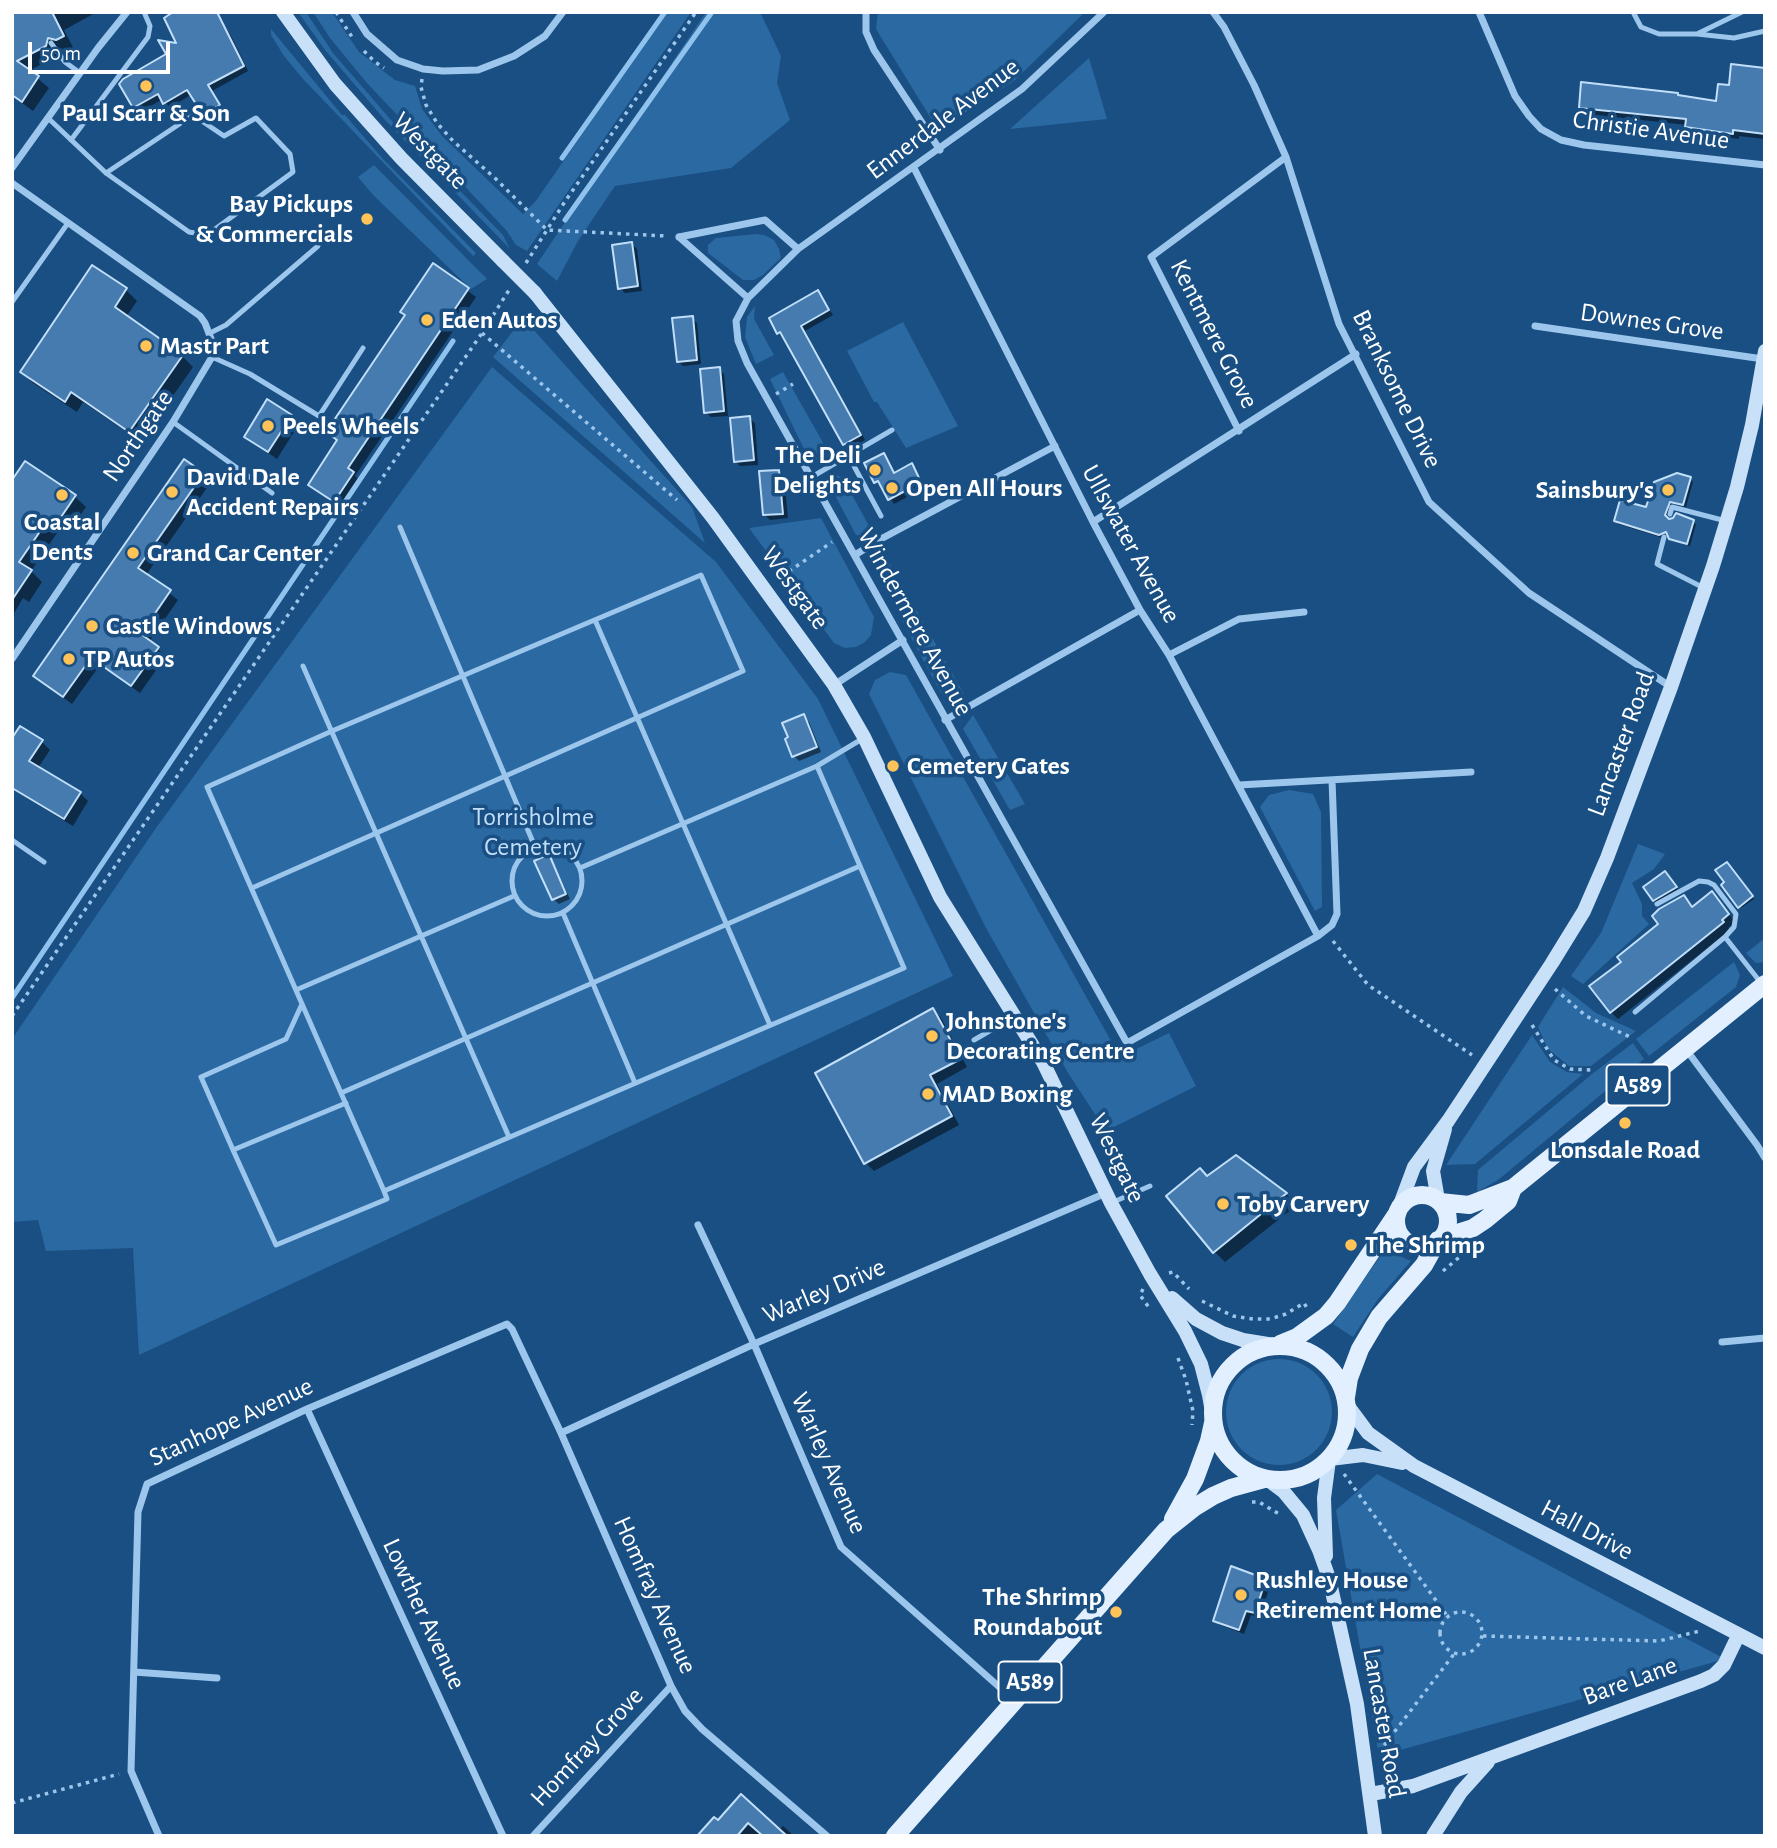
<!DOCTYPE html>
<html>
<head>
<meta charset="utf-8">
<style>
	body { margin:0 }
	#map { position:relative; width:1777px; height:1848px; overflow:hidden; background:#194f83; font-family:"Alegreya Sans",sans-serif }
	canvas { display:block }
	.frame { position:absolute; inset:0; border:14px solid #fff; pointer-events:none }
	.scale { position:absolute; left:28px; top:42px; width:142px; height:32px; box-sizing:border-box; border:4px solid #fff; border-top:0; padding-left:9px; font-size:21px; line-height:24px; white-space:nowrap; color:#fff; -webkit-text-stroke:5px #194f83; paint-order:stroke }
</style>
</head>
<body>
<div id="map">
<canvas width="1777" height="1848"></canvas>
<div class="frame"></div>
<div class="scale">50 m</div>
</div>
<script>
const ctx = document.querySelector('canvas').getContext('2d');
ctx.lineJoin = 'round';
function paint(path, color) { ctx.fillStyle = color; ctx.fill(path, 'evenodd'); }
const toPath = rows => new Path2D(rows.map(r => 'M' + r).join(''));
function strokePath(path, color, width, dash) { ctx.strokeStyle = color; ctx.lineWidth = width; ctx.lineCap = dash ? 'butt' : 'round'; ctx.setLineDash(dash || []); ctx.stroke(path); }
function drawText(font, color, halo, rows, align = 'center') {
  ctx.font = font + ' "Alegreya Sans",sans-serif'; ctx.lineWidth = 7; ctx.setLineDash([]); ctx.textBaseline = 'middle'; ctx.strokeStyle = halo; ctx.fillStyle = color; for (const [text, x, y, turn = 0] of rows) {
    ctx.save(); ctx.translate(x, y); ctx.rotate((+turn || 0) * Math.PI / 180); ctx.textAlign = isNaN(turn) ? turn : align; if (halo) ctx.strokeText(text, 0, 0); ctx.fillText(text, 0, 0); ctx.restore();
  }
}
paint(toPath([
	[298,12,306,12,333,53,391,120,503,235,510,249,385,120,325,50],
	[313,12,332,12,359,52,395,80,415,86,422,109,442,136,523,214,535,202,667,12,691,12,527,251,516,245,506,230,366,82,330,38],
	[706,12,760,12,781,56,777,83,790,120,731,168,615,186,578,241,557,281,537,264],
	[878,12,1085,12,1015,80,938,130,876,29],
	[271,29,342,115,345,115,383,159,476,253,473,256,303,79,284,56,271,35],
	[1089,58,1107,119,1010,129],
	[374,165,487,279,471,289,374,196,358,177],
	[756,234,764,235,774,240,779,249,781,258,763,275,754,280,743,280,708,253,708,245,716,238],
	[755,306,754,319,774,355,756,364,745,337,747,317],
	[523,318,692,507,705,543,493,357],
	[903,322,958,426,906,448,877,402,874,402,847,351],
	[492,367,716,562,818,699,953,976,139,1355,133,1248,46,1251,38,1220,12,1222,12,1039,156,828],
	[783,372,830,455,818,460,810,458,803,447,770,379],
	[837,475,844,480,869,526,869,532,864,536,856,535,828,482],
	[821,518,874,617,871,635,865,642,856,647,845,648,834,643,749,528],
	[884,553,964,694,949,699,941,693,875,571,876,561],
	[890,672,906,675,1120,1057,1169,1033,1196,1086,1106,1131,1068,1073,986,928,869,694,875,680],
	[973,715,1025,804,1010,810,963,729],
	[1289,790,1313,794,1321,812,1322,907,1315,911,1260,807,1269,795],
	[1638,844,1665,854,1654,869,1632,883,1642,904,1642,916,1649,924,1583,984,1571,976,1601,933],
	[1765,938,1765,962,1756,963,1746,953],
	[1734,962,1740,975,1736,987,1649,1056,1636,1039],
	[1563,987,1596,1013,1636,1031,1591,1066,1569,1066,1548,1049,1538,1027],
	[1532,1035,1550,1062,1567,1072,1583,1074,1475,1164,1446,1165],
	[1633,1043,1644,1059,1498,1180,1477,1192,1478,1170,1592,1074],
	[1388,1245,1398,1255,1411,1261,1378,1299,1353,1337,1333,1324],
	'1226 1412a53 53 0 1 1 106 0a53 53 0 1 1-106 0Z',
	[1377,1474,1725,1659,1379,1756,1336,1510]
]), '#2b69a2');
paint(toPath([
	[12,12,97,12,64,30,73,47,67,50,59,48,56,56,29,71,49,88,33,111,15,98,12,99],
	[216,12,231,36,248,71,212,91,224,110,209,119,192,94,170,108,163,99,140,112,135,107,168,54],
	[1765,70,1765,139,1739,136,1739,139,1693,133,1687,125,1587,114,1581,108,1678,94,1681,97,1718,102],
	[632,244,637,249,642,291,625,293,620,288],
	[434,266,476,297,355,476,360,481,342,509,310,485,338,441,328,432,407,316],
	[126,290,137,301,126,317,182,356,193,367,141,442,83,402,77,412,33,383,22,372],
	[818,292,833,315,805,331,865,440,849,449,779,333],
	[692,318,697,323,701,364,683,366,678,361],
	[719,369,724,374,728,416,711,417,705,412],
	[291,416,299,424,277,459,246,437],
	[749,418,755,423,758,465,740,466,735,461],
	[884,455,895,474,912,466,923,483,909,491,911,495,894,504,882,486,876,482],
	[778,471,784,477,788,518,770,520,765,515],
	[203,474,211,482,146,575,178,600,149,642,166,656,140,693,100,665,72,704,35,676],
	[1690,479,1693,482,1686,507,1673,504,1667,517,1669,521,1693,521,1696,524,1690,546,1674,541,1669,535,1663,538,1618,524,1616,521,1647,509],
	[12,484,74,496,86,507,69,532,61,527,31,571,42,582,29,602,23,598,13,615],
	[804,717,809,722,821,752,799,761,794,756],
	[12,741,42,742,50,750,38,768,80,793,88,801,73,826,12,789],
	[548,857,553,862,570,899,559,904,553,899],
	[1726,864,1754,899,1741,908,1723,885,1726,883],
	[1667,875,1678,889,1656,902,1654,900],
	[1683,898,1693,908,1719,901,1735,922,1728,928,1730,930,1618,1019,1611,1012,1623,962],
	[933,1010,941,1018,967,1067,937,1084,959,1125,874,1171,866,1163,817,1074],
	[1236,1158,1286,1194,1297,1205,1225,1262,1214,1251],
	[1265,1580,1270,1585,1260,1618,1251,1615,1244,1634,1220,1625,1215,1620],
	[741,1797,779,1830,783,1826,794,1836,702,1836,718,1823]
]), '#0007');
strokePath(toPath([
	[562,158,665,12],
	[565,220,712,12],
	[12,998,453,341]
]), '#90c2ee', 5);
const building = toPath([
	[12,12,52,12,64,36,56,40,48,38,46,46,17,61,39,76,22,102,12,95,12,12],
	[173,12,217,12,244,66,208,85,220,105,203,115,187,90,163,104,158,94,133,108,119,84,123,79,166,54,158,40,176,43,164,18,173,12],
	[1731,64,1765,68,1765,134,1733,130,1733,134,1685,127,1686,119,1579,108,1581,82,1678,93,1678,95,1716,101,1718,84,1729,85,1731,64],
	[632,242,638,286,618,289,612,245,632,242],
	[433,263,469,288,348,468,354,472,334,502,308,485,337,440,326,432,405,315,400,312,433,263],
	[92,265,127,288,115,307,183,355,129,432,71,392,65,402,20,372,92,265],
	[818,290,829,310,801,326,861,435,843,445,780,332,777,334,769,318,818,290],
	[693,316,697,360,677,362,672,318,693,316],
	[720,367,724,411,704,413,700,369,720,367],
	[267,399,292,415,268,452,244,437,267,399],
	[750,416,754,460,734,462,730,418,750,416],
	[884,453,894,473,912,463,919,478,905,485,907,490,888,500,878,481,874,483,864,463,884,453],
	[184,459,204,473,138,568,171,590,141,634,159,647,131,686,91,658,63,697,33,676,184,459],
	[25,461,76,495,57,523,50,517,19,562,32,570,12,600,12,480,25,461],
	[779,470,783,514,763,515,759,471,779,470],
	[1677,473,1691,477,1683,505,1670,502,1665,515,1669,519,1673,518,1676,513,1694,520,1687,544,1669,539,1666,532,1659,535,1614,521,1620,500,1646,507,1654,482,1677,473],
	[804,714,817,747,792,757,785,739,788,737,782,723,804,714],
	[20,726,43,740,29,761,81,792,64,819,12,788,12,738,20,726],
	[549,854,566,894,552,900,534,861,549,854],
	[1727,862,1753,896,1738,908,1721,885,1724,882,1715,870,1727,862],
	[1665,871,1677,887,1653,901,1643,887,1665,871],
	[1712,891,1729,914,1722,920,1724,922,1610,1013,1589,986,1621,962,1617,957,1658,924,1652,916,1659,909,1684,895,1692,907,1712,891],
	[933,1008,961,1059,930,1075,952,1116,864,1164,815,1073,933,1008],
	[1236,1155,1287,1193,1213,1253,1166,1196,1200,1168,1207,1176,1236,1155],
	[1231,1566,1266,1579,1255,1613,1246,1611,1239,1630,1213,1621,1231,1566],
	[741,1794,787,1836,763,1836,748,1823,737,1836,697,1836,714,1817,718,1820,741,1794]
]);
paint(building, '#457baf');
strokePath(building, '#c2dff9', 2);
strokePath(toPath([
	[254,12,255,12],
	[336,12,352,37],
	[364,51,375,62,384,68],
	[422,79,421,87,426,105,437,123,453,141,496,179,547,230,667,236],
	[526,263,564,203,696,12],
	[482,333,677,500],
	[776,394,793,384],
	[782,576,832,542],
	[1333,941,1368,985,1472,1055],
	[1555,989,1586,1016,1630,1037],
	[12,1016,482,333,509,290],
	[1532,1025,1554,1060,1570,1069,1592,1070],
	[1057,1059,1114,1046],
	[1443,1271,1469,1249],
	[1169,1273,1173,1272,1189,1289],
	[1143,1289,1140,1295,1150,1309],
	[1202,1301,1233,1316,1253,1319,1270,1319,1286,1314,1304,1303,1307,1308],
	[1178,1358,1186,1380,1193,1411,1192,1425],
	[1344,1474,1448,1617],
	[1252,1502,1259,1502,1279,1514],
	'1440 1633a21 21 0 1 1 42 0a21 21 0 1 1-42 0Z',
	[1483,1636,1659,1641,1700,1631],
	[1379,1752,1454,1654],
	[12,1803,119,1774]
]), '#9dc6ec', 3.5, [3.5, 5]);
strokePath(toPath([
	[1633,12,1641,27,1659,34,1697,34,1734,38,1765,31],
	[1697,34,1742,12],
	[51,43,65,62,80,73],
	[48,118,106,173,189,232,207,235,293,172,290,154,256,118,224,136,193,115,106,173],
	[71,140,148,37,150,26,144,12],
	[12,302,68,223],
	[210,333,226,325,318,246],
	[212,357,250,374,319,416,363,348],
	[173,422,272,493],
	[848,455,881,516],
	[810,478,892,430],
	[1670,514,1672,507,1726,521],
	[400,527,535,847],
	[1664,537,1657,564,1702,587],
	[595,620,770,1025],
	[303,666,509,1137],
	[817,766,860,866],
	[12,840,44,862],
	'512 881a35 35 0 1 1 70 0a35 35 0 1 1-70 0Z',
	[580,868,817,766,862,739],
	[252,888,743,671,701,575,332,731,207,787,341,1093,384,1191,904,968,860,866,341,1093],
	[1657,904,1699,881,1708,882,1714,885,1736,914,1734,927,1725,937,1761,983],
	[563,913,635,1083],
	[296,990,514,896],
	[302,1004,286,1039,201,1077,233,1150,346,1103],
	[1635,1012,1725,937],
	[974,1040,1012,1018],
	[233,1150,276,1245,387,1199,384,1191],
	[1111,1203,1150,1186]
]), '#9dc6ec', 5);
strokePath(toPath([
	[353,12,367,34,397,60,423,69,443,71,478,70,514,56,545,36,563,12],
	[866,12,866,32,874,50,940,150],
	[1104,12,1022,89,798,249,748,298,736,321,738,341,747,363,1127,1043,1318,936,1332,925,1337,914,1332,780],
	[1213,12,1224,27,1254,85,1286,157,1339,324,1429,502,1529,593,1671,687],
	[1479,12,1515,96,1529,116,1541,129,1561,140,1584,145,1765,165],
	[12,168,98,48,127,12],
	[914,168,1093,522,1140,610,1169,655,1318,936],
	[12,183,200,316,205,323,213,344,212,357,173,422,12,659],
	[679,237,765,220,798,249],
	[679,237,748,298],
	[1535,326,1763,359],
	[1239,431,1151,257,1286,157],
	[1093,522,1356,354],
	[855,555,879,540,1055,446],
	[1169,655,1239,619,1304,612],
	[834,685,903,640],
	[945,720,1140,610],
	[1239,785,1471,772],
	[1685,1048,1757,1145,1765,1158],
	[698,1225,754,1344,841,1547,1014,1700],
	[1722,1342,1765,1338],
	[307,1409,503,1836],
	[561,1433,754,1344,1106,1193],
	[134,1672,217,1678],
	[159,1836,131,1771,138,1512,147,1484,307,1409,507,1324,512,1329,561,1433,671,1686,685,1711,702,1729,827,1836],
	[533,1836,671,1686]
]), '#9dc6ec', 7);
strokePath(toPath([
	[283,12,335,84,401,158,503,261],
	[535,293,713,518,834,685,864,737,940,897,1043,1062,1111,1203,1150,1274,1185,1331,1201,1364,1209,1395,1213,1418],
	[1438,1200,1433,1171,1445,1129],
	[1398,1210,1414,1167,1448,1121,1552,963,1584,911,1607,858,1671,687,1713,566,1737,487,1752,425,1765,351],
	[1172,1298,1196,1319,1222,1333,1243,1340,1274,1345],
	[1348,1406,1368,1433,1414,1466,1765,1648],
	[1330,1459,1363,1455,1402,1463],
	[1268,1480,1284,1492,1303,1515,1319,1550,1329,1578,1357,1704,1375,1836],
	[1326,1556,1324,1498,1329,1460],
	[1371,1794,1413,1786,1701,1681,1714,1675,1724,1665,1738,1636],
	[1433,1836,1461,1792,1488,1762]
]), '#c9e1f8', 14);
strokePath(toPath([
	'1396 1221a26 26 0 1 1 52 0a26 26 0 1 1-52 0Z',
	[1440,1202,1469,1205,1513,1188,1765,984],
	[1441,1238,1473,1228,1485,1220,1508,1201,1513,1188],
	[1280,1344,1297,1337,1326,1316,1337,1303,1396,1215],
	'1213 1413a67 67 0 1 1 134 0a67 67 0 1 1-134 0Z',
	[1346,1397,1349,1378,1360,1349,1379,1317,1424,1265,1438,1240],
	[1173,1519,1195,1479,1209,1441,1213,1423],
	[895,1836,1166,1530,1195,1507,1213,1496,1231,1488,1264,1479]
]), '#e2efff', 18);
strokePath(toPath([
	[503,261,535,293]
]), '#c9e1f8', 14);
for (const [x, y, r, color] of [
	[146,86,7,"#ffc358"],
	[367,219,7,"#ffc358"],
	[427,320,7,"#ffc358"],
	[146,346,7,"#ffc358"],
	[268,426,7,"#ffc358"],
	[875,470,7,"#ffc358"],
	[892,488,7,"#ffc358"],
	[1668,490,7,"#ffc358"],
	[172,492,7,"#ffc358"],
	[62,495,7,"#ffc358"],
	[133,553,7,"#ffc358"],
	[92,626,7,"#ffc358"],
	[69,659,7,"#ffc358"],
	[893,766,7,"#ffc358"],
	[932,1036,7,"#ffc358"],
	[928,1094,7,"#ffc358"],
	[1625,1123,7,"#ffc358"],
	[1223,1204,7,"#ffc358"],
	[1351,1245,7,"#ffc358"],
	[1241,1595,7,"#ffc358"],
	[1116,1612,7,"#ffc358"]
]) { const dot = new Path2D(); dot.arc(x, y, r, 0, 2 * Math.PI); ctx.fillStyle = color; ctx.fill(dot); strokePath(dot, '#194f83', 2.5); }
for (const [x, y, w] of [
	[1638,1085,63],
	[1030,1682,63]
]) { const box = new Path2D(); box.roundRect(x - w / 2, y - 20.5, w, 41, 5); ctx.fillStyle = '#194f83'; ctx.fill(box); strokePath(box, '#fff', 2); }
drawText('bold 24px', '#fff', null, [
	["A589",1638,1085],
	["A589",1030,1682]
]);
drawText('bold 26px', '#fff', '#194f83', [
	["Paul Scarr & Son",146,113,"center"],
	["Bay Pickups",353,204,"right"],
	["& Commercials",353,234,"right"],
	["Eden Autos",441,320],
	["Mastr Part",160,346],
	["Peels Wheels",282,426],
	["The Deli",861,455,"right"],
	["Delights",861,485,"right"],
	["David Dale",186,477],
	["Accident Repairs",186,507],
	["Open All Hours",906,488],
	["Sainsbury's",1654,490,"right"],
	["Coastal",62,522,"center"],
	["Dents",62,552,"center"],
	["Grand Car Center",147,553],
	["Castle Windows",106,626],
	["TP Autos",83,659],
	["Cemetery Gates",907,766],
	["Johnstone's",946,1021],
	["Decorating Centre",946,1051],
	["MAD Boxing",942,1094],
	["Lonsdale Road",1625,1150,"center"],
	["Toby Carvery",1237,1204],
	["The Shrimp",1365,1245],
	["Rushley House",1255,1580],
	["Retirement Home",1255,1610],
	["The Shrimp",1102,1597,"right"],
	["Roundabout",1102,1627,"right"]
], 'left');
drawText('26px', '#fff', '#194f83', [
	["Ennerdale Avenue",943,119,-37],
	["Christie Avenue",1651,130,8],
	["Westgate",430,151,46],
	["Downes Grove",1652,322,8],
	["Kentmere Grove",1214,334,63],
	["Branksome Drive",1397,389,64],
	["Northgate",138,436,-56],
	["Ullswater Avenue",1131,544,61],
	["Westgate",795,588,54],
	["Windermere Avenue",915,622,61],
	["Lancaster Road",1621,744,-70],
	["Westgate",1117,1158,64],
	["Warley Drive",824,1291,-23],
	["Stanhope Avenue",231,1422,-25],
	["Warley Avenue",829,1463,66],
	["Hall Drive",1587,1530,28],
	["Homfray Avenue",655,1595,66],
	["Lowther Avenue",424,1614,65],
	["Bare Lane",1630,1681,-20],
	["Lancaster Road",1384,1723,80],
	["Homfray Grove",587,1747,-47]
]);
drawText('26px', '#c2dff9', '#194f83', [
	["Torrisholme",533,817],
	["Cemetery",533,847]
]);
</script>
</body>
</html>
